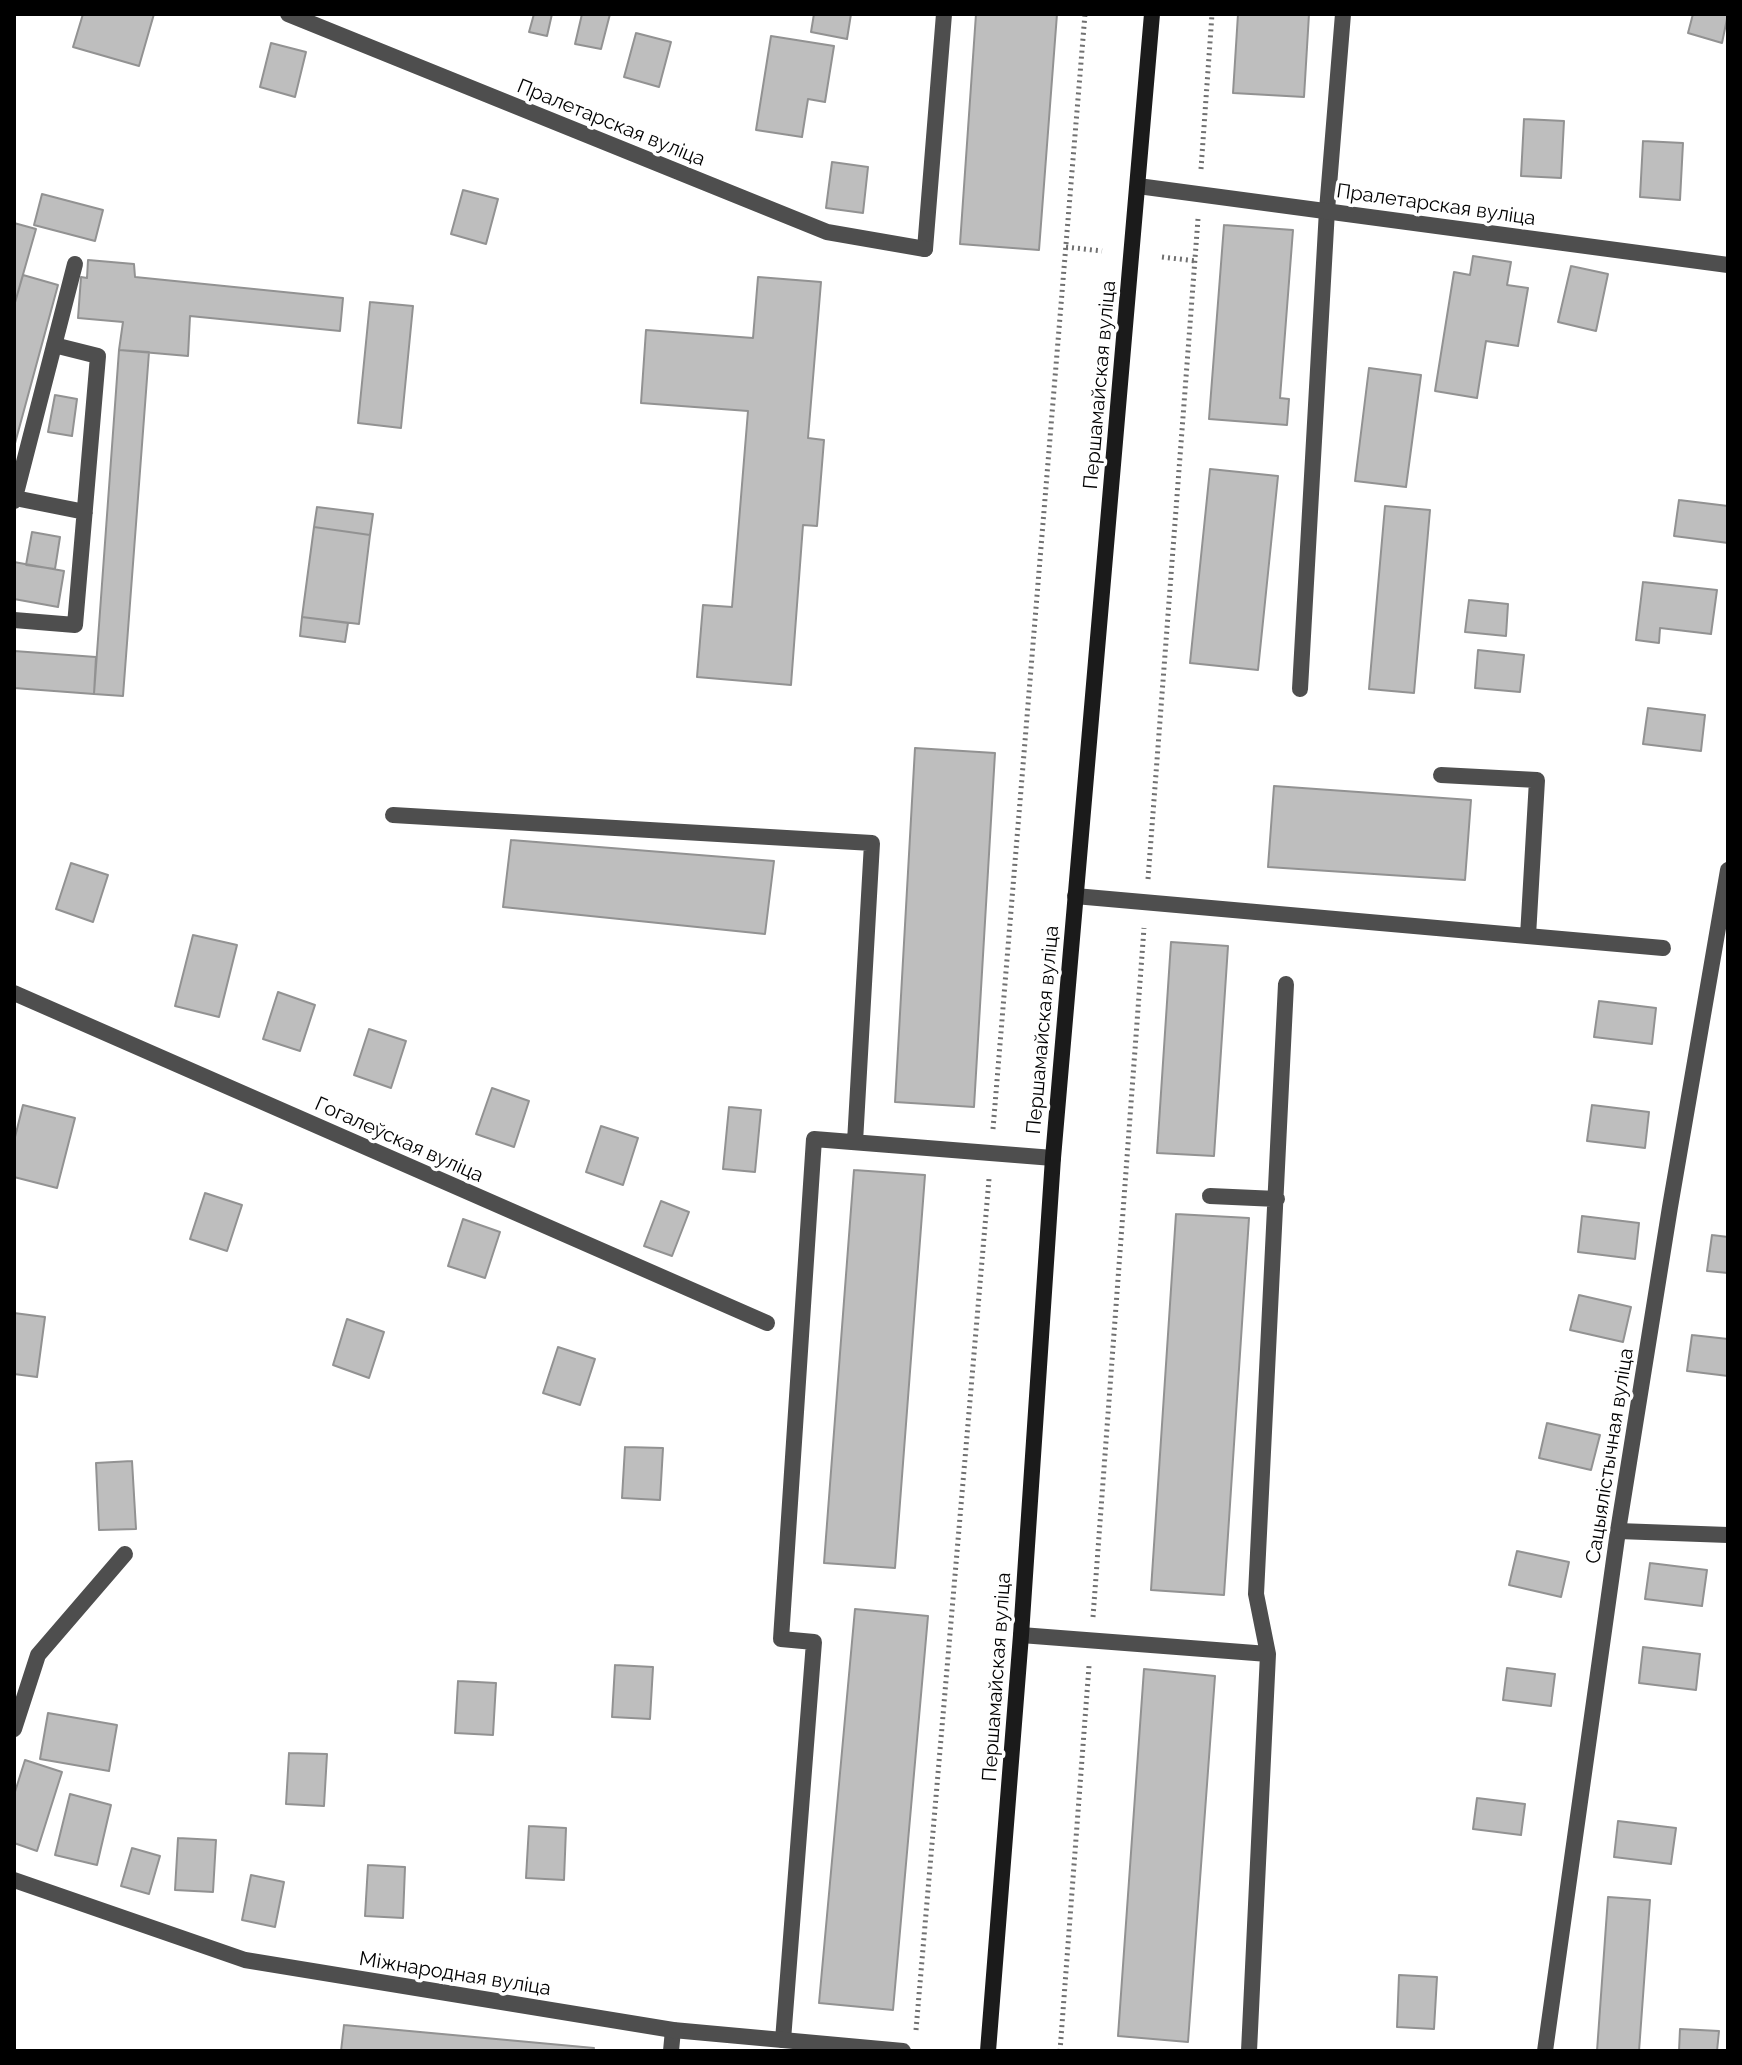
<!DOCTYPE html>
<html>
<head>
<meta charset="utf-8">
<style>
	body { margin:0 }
	#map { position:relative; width:1742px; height:2065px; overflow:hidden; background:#fff; font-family:Raleway,sans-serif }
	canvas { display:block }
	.frame { position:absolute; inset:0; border:16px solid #000; pointer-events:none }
</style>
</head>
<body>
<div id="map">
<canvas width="1742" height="2065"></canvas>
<div class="frame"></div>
</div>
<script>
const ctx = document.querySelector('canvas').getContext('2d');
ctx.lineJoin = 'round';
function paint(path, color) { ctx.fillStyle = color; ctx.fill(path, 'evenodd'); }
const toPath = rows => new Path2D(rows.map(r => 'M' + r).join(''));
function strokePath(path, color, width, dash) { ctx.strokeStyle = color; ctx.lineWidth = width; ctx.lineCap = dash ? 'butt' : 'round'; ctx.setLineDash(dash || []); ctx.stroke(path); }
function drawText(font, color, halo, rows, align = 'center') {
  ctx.font = font + ' Raleway,sans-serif'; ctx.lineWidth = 7; ctx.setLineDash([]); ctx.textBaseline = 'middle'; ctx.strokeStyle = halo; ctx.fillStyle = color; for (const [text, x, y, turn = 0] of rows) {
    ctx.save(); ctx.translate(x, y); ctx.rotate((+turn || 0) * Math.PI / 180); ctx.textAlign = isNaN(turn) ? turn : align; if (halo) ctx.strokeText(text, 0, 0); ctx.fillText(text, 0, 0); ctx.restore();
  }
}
const building = toPath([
	[83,14,154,14,139,66,73,47,83,14],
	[534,14,552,14,547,36,529,32,534,14],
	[582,14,610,14,601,49,575,44,582,14],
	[814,14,851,14,847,39,811,32,814,14],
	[976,14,1057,14,1039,250,960,244,976,14],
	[1238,14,1309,14,1304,97,1233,93,1238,14],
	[1693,14,1728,14,1722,43,1688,33,1693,14],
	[636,33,671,42,659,87,624,77,636,33],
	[771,36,834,46,825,102,808,99,802,137,756,130,771,36],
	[271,43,306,52,295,97,260,87,271,43],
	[1524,119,1564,121,1561,178,1521,176,1524,119],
	[1643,141,1683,143,1680,200,1640,197,1643,141],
	[832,162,868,167,863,213,826,208,832,162],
	[463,190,498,199,486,244,451,234,463,190],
	[42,194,103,210,95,241,34,225,42,194],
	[14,223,36,229,14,306,14,223],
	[1224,225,1293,230,1280,398,1289,399,1287,425,1209,419,1224,225],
	[1473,256,1511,262,1507,285,1528,288,1518,346,1486,341,1477,398,1435,391,1454,272,1470,275,1473,256],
	[88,260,134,264,135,277,343,298,340,331,190,316,188,356,119,350,123,322,78,318,81,277,87,278,88,260],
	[1571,266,1608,274,1596,331,1558,322,1571,266],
	[23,275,58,285,14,447,14,306,23,275],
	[758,277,821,282,808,438,824,440,817,526,803,525,791,685,697,677,703,605,732,607,748,411,641,403,646,330,753,338,758,277],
	[370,302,413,306,401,428,358,423,370,302],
	[119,350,149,352,123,696,94,694,119,350],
	[1369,368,1421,375,1406,487,1355,481,1369,368],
	[55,395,77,399,72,436,48,432,55,395],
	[1210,469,1278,476,1258,670,1190,663,1210,469],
	[1679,500,1728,506,1728,543,1674,536,1679,500],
	[1385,506,1430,510,1414,693,1369,689,1385,506],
	[317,507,373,514,370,535,314,527,317,507],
	[314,527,370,535,359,624,302,617,314,527],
	[32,532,60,537,55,569,26,565,32,532],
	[14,562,64,571,58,607,14,599,14,562],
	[1643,582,1717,590,1711,634,1660,628,1659,643,1636,640,1643,582],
	[1469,600,1508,604,1506,636,1465,632,1469,600],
	[302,617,348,623,345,642,300,636,302,617],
	[1478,650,1524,655,1520,692,1475,688,1478,650],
	[14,651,96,657,94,694,14,688,14,651],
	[1648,708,1705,715,1701,751,1643,744,1648,708],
	[915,748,995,753,974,1107,895,1102,915,748],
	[1274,786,1471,800,1465,880,1268,867,1274,786],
	[511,840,774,861,765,934,503,907,511,840],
	[71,863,108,875,93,922,56,909,71,863],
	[193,935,237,945,219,1017,175,1006,193,935],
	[1171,942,1228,946,1214,1156,1157,1153,1171,942],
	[278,992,315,1005,300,1051,263,1039,278,992],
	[1599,1001,1656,1008,1652,1044,1594,1037,1599,1001],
	[369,1029,406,1041,391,1088,354,1075,369,1029],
	[492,1088,529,1101,514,1147,476,1134,492,1088],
	[23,1105,75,1118,57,1188,14,1177,14,1141,23,1105],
	[1592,1105,1649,1112,1645,1148,1587,1141,1592,1105],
	[729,1107,761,1110,755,1172,723,1169,729,1107],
	[601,1126,638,1138,623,1185,586,1172,601,1126],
	[854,1170,925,1175,895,1568,824,1563,854,1170],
	[205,1193,242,1205,227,1251,190,1239,205,1193],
	[661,1201,689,1212,672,1256,644,1246,661,1201],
	[1176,1214,1249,1218,1224,1595,1151,1590,1176,1214],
	[1582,1216,1639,1223,1635,1259,1578,1252,1582,1216],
	[463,1219,500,1232,485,1278,448,1266,463,1219],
	[1712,1235,1728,1237,1728,1273,1707,1271,1712,1235],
	[1579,1295,1631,1307,1623,1342,1570,1330,1579,1295],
	[14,1313,45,1317,37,1377,14,1374,14,1313],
	[347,1319,384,1332,369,1378,333,1365,347,1319],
	[1692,1335,1728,1339,1728,1376,1687,1371,1692,1335],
	[558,1347,595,1359,580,1405,543,1393,558,1347],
	[1547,1423,1600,1435,1591,1470,1539,1458,1547,1423],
	[625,1447,663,1448,660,1500,622,1498,625,1447],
	[132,1461,136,1529,99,1530,96,1463,132,1461],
	[1517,1551,1569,1562,1561,1597,1509,1585,1517,1551],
	[1650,1563,1707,1570,1702,1606,1645,1599,1650,1563],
	[855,1609,928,1616,893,2010,819,2003,855,1609],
	[1643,1647,1700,1654,1696,1690,1639,1683,1643,1647],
	[615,1665,653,1667,650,1719,612,1717,615,1665],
	[1507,1668,1555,1674,1551,1706,1503,1700,1507,1668],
	[1144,1669,1215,1676,1188,2042,1118,2036,1144,1669],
	[458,1681,496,1683,493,1735,455,1733,458,1681],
	[48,1713,117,1725,109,1771,40,1759,48,1713],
	[289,1753,327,1754,324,1806,286,1804,289,1753],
	[25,1760,62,1772,37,1851,14,1843,14,1795,25,1760],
	[70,1794,111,1805,97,1865,55,1855,70,1794],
	[1477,1798,1525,1804,1521,1835,1473,1829,1477,1798],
	[1618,1821,1676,1828,1671,1864,1614,1857,1618,1821],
	[529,1826,566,1828,564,1880,526,1878,529,1826],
	[178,1838,216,1840,213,1892,175,1890,178,1838],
	[132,1848,160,1856,149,1894,121,1886,132,1848],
	[368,1865,405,1867,403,1918,365,1916,368,1865],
	[251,1875,284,1882,275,1927,242,1920,251,1875],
	[1608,1897,1650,1900,1639,2051,1597,2051,1608,1897],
	[1399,1975,1437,1977,1434,2029,1397,2027,1399,1975],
	[344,2025,594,2048,593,2051,341,2051,344,2025],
	[1680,2029,1719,2031,1717,2051,1679,2051,1680,2029]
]);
paint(building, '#bebebe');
strokePath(building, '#929292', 2);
strokePath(toPath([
	[1201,169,1212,14],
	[1066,247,1102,251],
	[1162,257,1196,261],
	[1148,879,1198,219],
	[993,1129,1085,14],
	[1093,1617,1144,928],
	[916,2030,989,1179],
	[1060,2051,1089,1666]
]), '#707070', 5, [2, 4]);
strokePath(toPath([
	[925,249,944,14],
	[15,498,85,512],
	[14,501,75,264],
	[14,620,75,625,98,356,54,345],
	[1300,689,1327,210,1343,14],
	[1441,775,1537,780,1528,936],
	[393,815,872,843,855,1142],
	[1075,896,1663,948],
	[1210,1196,1277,1199],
	[1618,1531,1728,1535],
	[1021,1635,1268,1654],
	[14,1729,38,1655,125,1554],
	[783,2040,814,1642,781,1639,814,1139,1053,1158],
	[671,2051,673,2030],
	[1249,2051,1268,1654,1256,1594,1286,984]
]), '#4e4e4e', 16);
strokePath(toPath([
	[288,14,827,232,925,249],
	[1138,186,1728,265],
	[14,993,767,1323],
	[14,1880,245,1960,673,2030,903,2051],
	[1545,2051,1618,1531,1670,1207,1728,870]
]), '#4e4e4e', 16);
strokePath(toPath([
	[988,2051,1021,1635,1053,1158,1152,14]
]), '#1b1b1b', 16);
drawText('20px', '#000', '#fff', [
	["Пралетарская вуліца",611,123,22],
	["Пралетарская вуліца",1436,205,8],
	["Першамайская вуліца",1100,385,-85],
	["Першамайская вуліца",1043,1030,-85],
	["Гогалеўская вуліца",399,1140,24],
	["Сацыялістычная вуліца",1610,1456,-81],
	["Першамайская вуліца",997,1677,-86],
	["Міжнародная вуліца",455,1974,9]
]);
</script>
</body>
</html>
